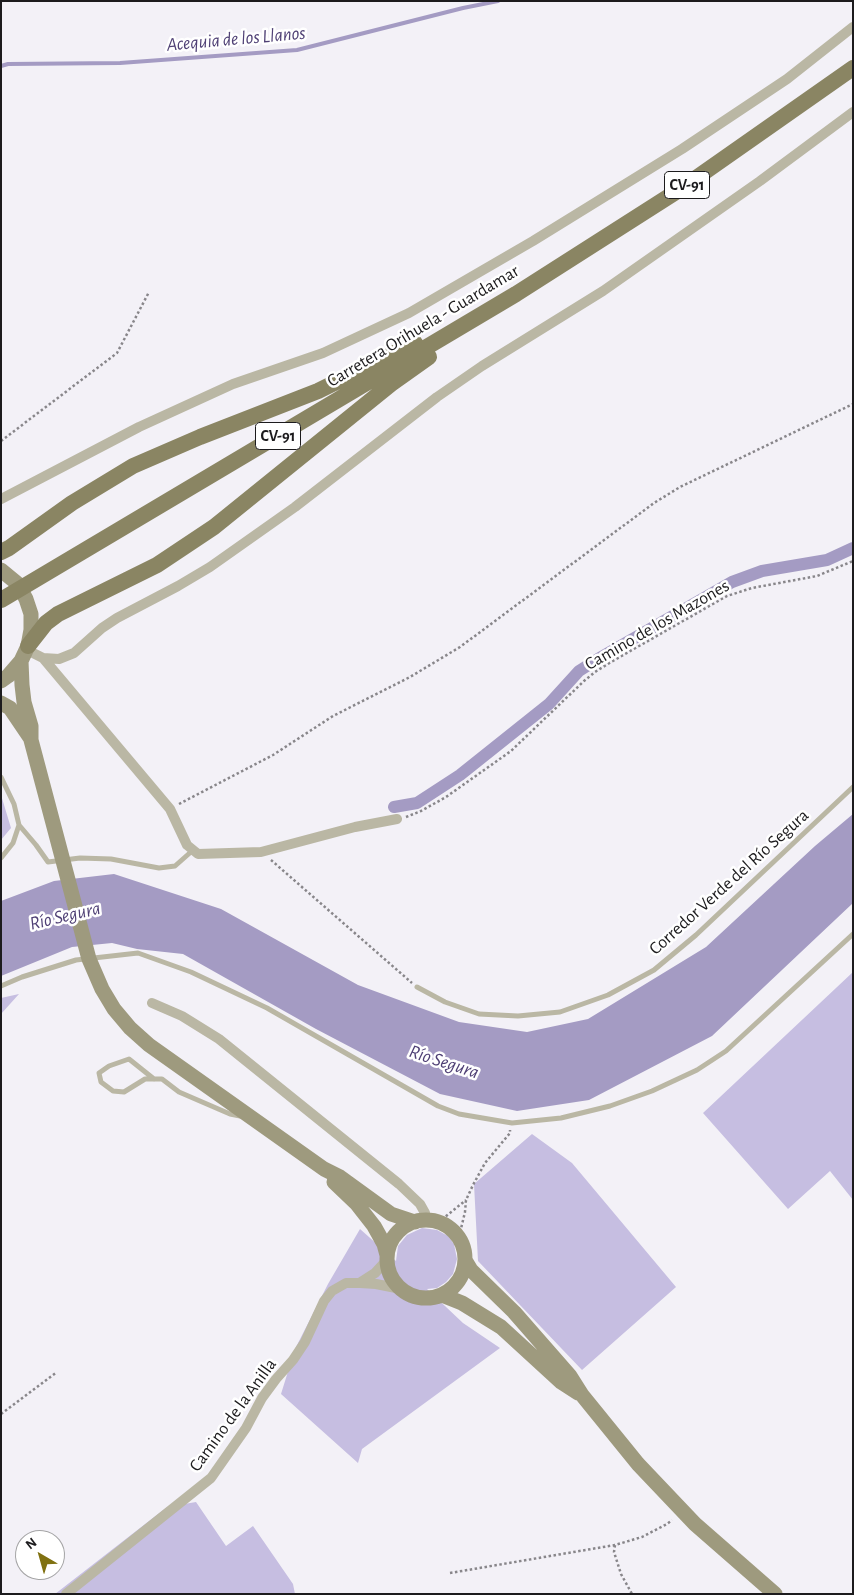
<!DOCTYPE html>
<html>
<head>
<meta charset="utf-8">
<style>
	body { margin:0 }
	#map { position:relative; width:854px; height:1595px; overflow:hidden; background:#f3f1f7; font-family:"Alegreya Sans",sans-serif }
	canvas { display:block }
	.frame { position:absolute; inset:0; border:2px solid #1c1b1d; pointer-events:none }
	.north { position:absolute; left:15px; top:1530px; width:50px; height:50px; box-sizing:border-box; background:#fff; border:1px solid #a4a4a5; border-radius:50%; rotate:322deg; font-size:14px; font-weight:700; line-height:20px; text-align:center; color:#1c1b1d }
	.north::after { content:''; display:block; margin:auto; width:18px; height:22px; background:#807111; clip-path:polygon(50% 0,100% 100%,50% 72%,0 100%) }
</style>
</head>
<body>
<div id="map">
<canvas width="854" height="1595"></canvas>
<div class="frame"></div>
<div class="north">N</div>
</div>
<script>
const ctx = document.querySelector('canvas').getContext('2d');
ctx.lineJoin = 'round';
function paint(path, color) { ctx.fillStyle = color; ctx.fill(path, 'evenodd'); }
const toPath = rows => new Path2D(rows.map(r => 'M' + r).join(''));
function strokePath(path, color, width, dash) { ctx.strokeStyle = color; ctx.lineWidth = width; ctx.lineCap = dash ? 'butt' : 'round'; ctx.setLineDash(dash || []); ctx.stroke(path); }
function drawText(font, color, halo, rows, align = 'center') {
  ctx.font = font + ' "Alegreya Sans",sans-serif'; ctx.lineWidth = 5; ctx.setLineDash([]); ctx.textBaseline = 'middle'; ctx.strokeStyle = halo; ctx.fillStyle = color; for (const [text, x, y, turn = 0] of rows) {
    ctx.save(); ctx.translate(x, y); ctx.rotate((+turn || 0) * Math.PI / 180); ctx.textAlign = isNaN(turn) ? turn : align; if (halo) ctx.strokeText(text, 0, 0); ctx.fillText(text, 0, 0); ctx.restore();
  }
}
paint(toPath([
	[1,795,11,828,1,840],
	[853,972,853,1200,830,1171,788,1209,703,1113],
	[19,994,1,1014,1,998],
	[532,1134,572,1163,676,1287,582,1370,478,1261,474,1184],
	[422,1228,437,1230,448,1236,454,1244,457,1259,453,1274,446,1282,437,1288,427,1289,463,1323,500,1348,362,1449,358,1463,281,1394,295,1349,328,1284,360,1229,396,1261,398,1246,407,1235],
	[196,1502,226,1546,253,1526,293,1584,295,1594,55,1594,167,1507]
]), '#c6bee1');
paint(toPath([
	[853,814,853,903,712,1036,589,1100,517,1111,440,1094,316,1029,183,954,137,949,112,943,72,947,1,976,1,901,54,881,114,874,221,909,358,985,459,1022,527,1032,588,1019,706,947,815,846]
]), '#a49bc3');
strokePath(toPath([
	[1,66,8,64,120,63,297,50,463,8,498,1]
]), '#a49bc3', 4);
strokePath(toPath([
	[394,807,417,803,460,775,549,704,579,671,598,659,732,582,762,571,827,560,853,548]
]), '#a49bc3', 12);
strokePath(toPath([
	[1,441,117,353,149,292],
	[179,804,273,755,333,716,410,677,460,647,654,503,680,487,853,404],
	[406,817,421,811,446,797,511,751,584,681,595,672,611,662,727,596,752,588,817,576,853,561],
	[271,860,412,983],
	[437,1221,445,1217,466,1200],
	[459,1237,465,1212,466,1200,473,1185,485,1163,510,1133,510,1130],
	[1,1414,57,1372],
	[615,1545,614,1552,621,1574,632,1594],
	[450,1573,615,1545,642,1537,667,1524,672,1520]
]), '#88868a', 2.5, [2.5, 2.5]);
strokePath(toPath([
	[1,777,14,804,19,825,13,843,1,858],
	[19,825,36,845,48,862,80,858,111,859,159,868,175,866,192,851],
	[1,986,22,977,76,960,138,953,191,972,267,1008,438,1106,459,1114,512,1123,561,1118,610,1106,652,1091,697,1070,726,1051,853,934],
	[417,987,445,1002,479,1014,518,1016,560,1012,608,995,654,970,696,935,853,787],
	[154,1079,129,1059,109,1066,99,1073,101,1082,113,1091,124,1092,145,1079,162,1079,179,1092,230,1114,240,1116]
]), '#bab7a4', 5);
strokePath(toPath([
	[1,499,139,427,233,384,323,353,409,313,533,241,682,149,787,79,853,27],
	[27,650,43,658,170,809,187,845,198,854,261,852,355,827,397,819],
	[43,658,59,659,74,653,102,628,117,618,178,586,210,567,295,507,437,397,482,366,603,291,760,181,853,112],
	[152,1003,182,1016,219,1039,399,1184,420,1204,425,1213,426,1220],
	[361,1282,375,1273,387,1260],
	[66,1594,211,1478,246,1428,262,1398,276,1379,293,1360,305,1342,324,1301,332,1291,346,1283,360,1283,376,1284,401,1289]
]), '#bab7a4', 10);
strokePath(toPath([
	[1,570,18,584,26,599,31,614,31,630,28,646,21,661,8,676,1,681],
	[21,661,22,685,24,702,31,726,31,740,89,959,102,989,114,1009,130,1028,149,1045,324,1169,340,1177,391,1214,415,1222],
	[1,703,10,708,31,739],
	[334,1182,356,1203,374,1226,384,1244,387,1255],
	'387 1259a39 39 0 1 1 78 0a39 39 0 1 1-78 0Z',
	[465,1260,471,1270,514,1312,570,1376,582,1395,638,1464,695,1524,775,1594],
	[442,1295,462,1303,501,1327,561,1382,578,1393]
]), '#9e9a7e', 15);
strokePath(toPath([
	[1,552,9,548,72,503,133,466,200,437,318,391,415,343],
	[1,600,516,294,679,190,853,68],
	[28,646,46,623,58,614,157,565,214,527,391,384,429,357]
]), '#8a8563', 16);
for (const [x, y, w] of [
	[687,185,45],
	[278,436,45]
]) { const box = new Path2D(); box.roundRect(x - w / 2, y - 13.5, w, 27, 4); ctx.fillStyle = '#fff'; ctx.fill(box); strokePath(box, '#1c1b1d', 1); }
drawText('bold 16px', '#1c1b1d', null, [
	["CV-91",687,185],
	["CV-91",278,436]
]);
drawText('18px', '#1c1b1d', '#fff', [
	["Carretera Orihuela - Guardamar",423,326,-31],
	["Camino de los Mazones",657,625,-30],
	["Corredor Verde del Río Segura",729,882,-42],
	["Camino de la Anilla",233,1415,-54]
]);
drawText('italic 19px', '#4f4075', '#fff', [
	["Acequia de los Llanos",236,39,-5],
	["Río Segura",65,916,-13],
	["Río Segura",444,1062,18]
]);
</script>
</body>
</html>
